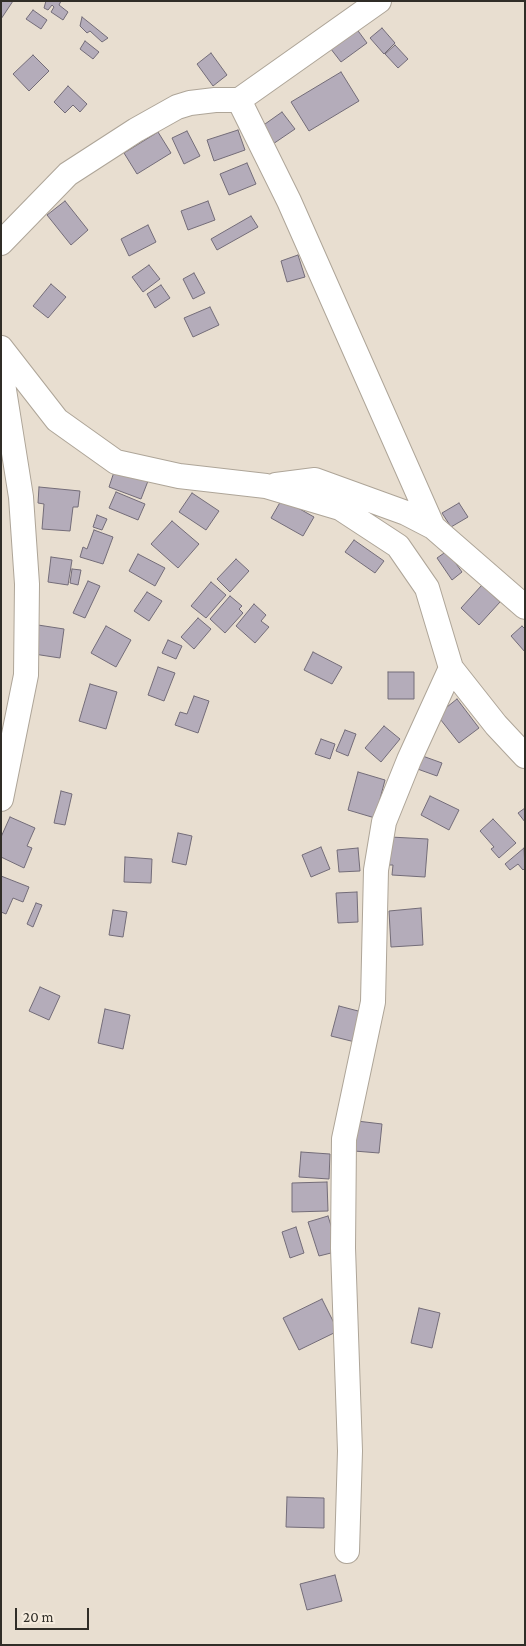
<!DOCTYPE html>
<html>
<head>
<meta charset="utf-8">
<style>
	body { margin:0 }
	#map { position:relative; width:526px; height:1646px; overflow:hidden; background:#e8ded0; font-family:"Crimson Pro",serif }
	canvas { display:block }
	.frame { position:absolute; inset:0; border:2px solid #302d27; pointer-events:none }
	.scale { position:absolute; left:15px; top:1608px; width:74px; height:22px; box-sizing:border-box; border:2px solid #302d27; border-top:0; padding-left:6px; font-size:15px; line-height:18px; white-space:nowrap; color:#302d27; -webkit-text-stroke:4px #f5ebdd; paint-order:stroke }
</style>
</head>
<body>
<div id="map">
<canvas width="526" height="1646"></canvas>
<div class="frame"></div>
<div class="scale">20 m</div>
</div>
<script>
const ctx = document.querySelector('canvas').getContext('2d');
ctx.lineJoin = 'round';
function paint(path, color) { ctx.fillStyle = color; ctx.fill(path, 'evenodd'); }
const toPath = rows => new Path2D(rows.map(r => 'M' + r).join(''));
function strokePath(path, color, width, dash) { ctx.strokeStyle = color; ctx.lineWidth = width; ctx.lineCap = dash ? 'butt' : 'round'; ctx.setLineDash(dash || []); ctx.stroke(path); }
const building = toPath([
	[1,1,13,1,1,19,1,1],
	[46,1,61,1,59,5,68,12,63,20,51,12,54,7,52,5,48,10,44,8,46,1],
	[33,10,47,20,41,29,26,19,33,10],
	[82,17,92,25,108,38,102,42,90,31,87,33,80,26,82,17],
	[353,24,367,43,341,62,327,44,353,24],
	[382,28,395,43,384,54,370,38,382,28],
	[85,41,99,52,93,59,80,49,85,41],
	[395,45,408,59,398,68,385,54,395,45],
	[211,53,227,75,213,86,197,64,211,53],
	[33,55,49,71,29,91,13,74,33,55],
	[341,72,359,101,309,131,291,102,341,72],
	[68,86,87,104,80,112,73,105,65,113,54,102,68,86],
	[282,112,295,129,270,146,258,129,282,112],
	[238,130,245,150,214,161,207,140,238,130],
	[187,131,200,156,184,164,172,138,187,131],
	[158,132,171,153,137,174,124,153,158,132],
	[247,163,256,184,229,195,220,174,247,163],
	[65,201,88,230,71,245,47,215,65,201],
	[208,201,215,220,188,230,181,211,208,201],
	[251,216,258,227,217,250,211,239,251,216],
	[148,225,156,242,129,256,121,239,148,225],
	[298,255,305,277,287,282,281,261,298,255],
	[149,265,160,279,143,292,132,277,149,265],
	[194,273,205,293,193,299,183,279,194,273],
	[51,284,66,297,48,318,33,306,51,284],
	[161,285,170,298,155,308,147,294,161,285],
	[210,307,219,325,193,337,184,318,210,307],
	[115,469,148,481,141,499,109,487,115,469],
	[39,487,80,491,78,507,73,507,70,531,42,529,44,504,38,503,39,487],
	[116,492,145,504,138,520,109,508,116,492],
	[192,493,219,511,206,530,179,512,192,493],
	[282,499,314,517,303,536,271,518,282,499],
	[459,503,468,517,451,527,442,513,459,503],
	[97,515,107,519,102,530,93,527,97,515],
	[172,521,199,544,178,568,151,544,172,521],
	[94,530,113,537,103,564,80,557,83,547,87,549,94,530],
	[354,540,384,561,375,573,345,552,354,540],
	[447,551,462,572,452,580,437,558,447,551],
	[138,554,165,568,155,586,129,571,138,554],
	[51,557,72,560,68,585,48,582,51,557],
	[236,559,249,571,230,592,217,579,236,559],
	[72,569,81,570,78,585,70,583,72,569],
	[88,581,100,586,85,618,73,613,88,581],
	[211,582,226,595,206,618,191,606,211,582],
	[482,585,500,602,479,625,461,608,482,585],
	[147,592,162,601,149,621,134,611,147,592],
	[230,596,242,606,239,609,243,613,225,633,210,619,230,596],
	[254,604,266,615,261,621,269,627,255,643,236,626,254,604],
	[198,618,211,629,194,649,181,637,198,618],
	[38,625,64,629,60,658,34,654,38,625],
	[106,626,131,640,116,667,91,653,106,626],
	[522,626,525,629,525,652,511,636,522,626],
	[168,640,182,646,176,659,162,653,168,640],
	[313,652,342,667,332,684,304,670,313,652],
	[158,667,175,673,164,701,148,695,158,667],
	[388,672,414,672,414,699,388,699,388,672],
	[90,684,117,692,106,729,79,721,90,684],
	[194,696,209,701,198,733,175,725,180,712,187,714,194,696],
	[457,699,479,728,459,743,437,715,457,699],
	[384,726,400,739,381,762,365,748,384,726],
	[345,730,356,734,348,756,336,751,345,730],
	[321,739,335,744,330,759,315,754,321,739],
	[417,754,442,763,437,776,412,767,417,754],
	[358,772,385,780,375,818,348,810,358,772],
	[61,791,72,794,65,825,54,823,61,791],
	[430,796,459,810,449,830,421,815,430,796],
	[525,808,525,822,518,813,525,808],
	[10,817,35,828,27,846,32,848,24,868,1,857,1,837,10,817],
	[493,819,516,843,499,858,491,849,494,847,480,831,493,819],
	[178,833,192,836,186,865,172,862,178,833],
	[390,837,428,839,425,877,392,875,393,865,388,865,390,837],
	[321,847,330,869,311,877,302,855,321,847],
	[358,848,360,871,339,872,337,850,358,848],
	[524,848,525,868,523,870,518,864,510,870,505,864,524,848],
	[125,857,152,859,151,883,124,882,125,857],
	[1,876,29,887,23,902,13,898,6,914,1,912,1,876],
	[357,892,358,922,338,923,336,893,357,892],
	[36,903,42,905,33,927,27,924,36,903],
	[421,908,423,945,391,947,389,911,421,908],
	[113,910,127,912,123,937,109,935,113,910],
	[40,987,60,996,49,1020,29,1011,40,987],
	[339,1006,362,1012,355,1042,331,1036,339,1006],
	[105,1009,130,1015,123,1049,98,1043,105,1009],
	[357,1121,382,1124,379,1153,354,1151,357,1121],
	[301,1152,330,1154,329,1179,299,1177,301,1152],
	[327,1182,328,1211,292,1212,292,1183,327,1182],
	[328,1216,339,1251,319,1256,308,1222,328,1216],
	[296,1227,304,1253,290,1258,282,1232,296,1227],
	[322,1299,338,1331,299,1350,283,1318,322,1299],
	[419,1308,440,1313,432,1348,411,1343,419,1308],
	[287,1497,324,1498,324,1528,286,1527,287,1497],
	[335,1575,342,1601,307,1610,300,1584,335,1575]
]);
paint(building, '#b4acba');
strokePath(building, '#736c78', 1);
const street = toPath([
	[239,100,289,201,433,527],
	[1,243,68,174,136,130,177,107,190,103,215,100,239,100,379,1],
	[1,348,57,420,116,462,179,476,266,486,340,508,398,546,427,588,451,668,496,725,525,756],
	[1,371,21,497,27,584,26,675,1,799],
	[276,485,315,480,406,513,433,527,525,607],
	[347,1551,350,1451,343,1248,344,1139,373,1002,376,870,384,822,409,760,451,668]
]);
strokePath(street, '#aea598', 26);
strokePath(street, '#fff', 24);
</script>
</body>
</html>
